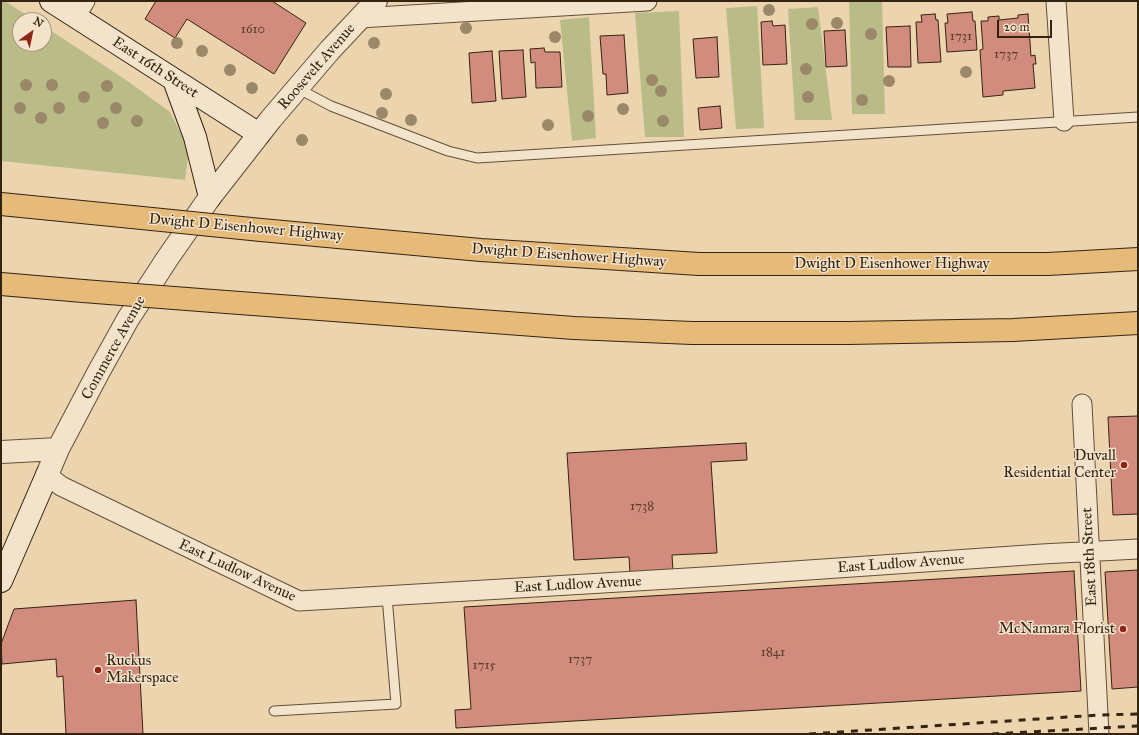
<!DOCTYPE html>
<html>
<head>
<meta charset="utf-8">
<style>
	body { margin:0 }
	#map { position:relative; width:1139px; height:735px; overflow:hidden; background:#ecd4af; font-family:"IM FELL Great Primer",serif }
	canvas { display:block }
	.frame { position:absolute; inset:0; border:2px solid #352312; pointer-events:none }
	.north { position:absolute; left:12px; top:12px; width:40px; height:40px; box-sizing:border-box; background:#f3e3cb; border:1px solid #a79681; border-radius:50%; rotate:33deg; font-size:11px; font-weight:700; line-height:16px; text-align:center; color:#352312 }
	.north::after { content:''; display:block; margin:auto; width:14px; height:18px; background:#8f2418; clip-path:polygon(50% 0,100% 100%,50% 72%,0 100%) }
	.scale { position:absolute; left:997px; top:20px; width:55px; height:18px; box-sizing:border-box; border:2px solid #352312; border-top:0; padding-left:5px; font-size:12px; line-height:14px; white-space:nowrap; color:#352312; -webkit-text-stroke:3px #f3e3cb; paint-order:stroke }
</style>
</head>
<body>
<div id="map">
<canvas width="1139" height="735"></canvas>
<div class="frame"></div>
<div class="north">N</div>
<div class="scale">20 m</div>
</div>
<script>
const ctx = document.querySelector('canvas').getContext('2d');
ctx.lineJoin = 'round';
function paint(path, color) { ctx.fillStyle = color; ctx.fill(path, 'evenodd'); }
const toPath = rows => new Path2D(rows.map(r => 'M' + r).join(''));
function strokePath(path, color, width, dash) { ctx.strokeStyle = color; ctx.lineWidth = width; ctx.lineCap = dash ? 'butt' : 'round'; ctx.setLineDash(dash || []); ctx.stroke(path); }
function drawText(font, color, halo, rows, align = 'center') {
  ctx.font = font + ' "IM FELL Great Primer",serif'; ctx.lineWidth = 3; ctx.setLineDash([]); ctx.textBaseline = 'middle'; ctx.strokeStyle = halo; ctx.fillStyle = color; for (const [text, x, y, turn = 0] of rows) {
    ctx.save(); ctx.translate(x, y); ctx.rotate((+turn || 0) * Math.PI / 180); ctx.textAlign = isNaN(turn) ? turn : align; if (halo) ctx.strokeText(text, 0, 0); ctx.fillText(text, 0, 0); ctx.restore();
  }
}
paint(toPath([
	[1,1,5,1,34,20,20,20,20,44,44,44,44,26,126,80,170,112,189,150,185,180,1,161],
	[849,1,882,1,885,114,852,114],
	[757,6,764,128,736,129,726,8],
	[818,7,832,120,795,120,788,9],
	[679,11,684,137,645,137,635,13],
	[589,17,596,138,572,141,560,20]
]), '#babc88');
const building = toPath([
	[156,1,272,1,306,23,274,74,187,19,175,38,145,19,156,1],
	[972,12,973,21,975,21,977,50,947,52,945,23,948,23,947,14,972,12],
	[935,14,936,20,938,20,941,62,918,63,916,22,922,22,921,15,935,14],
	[1028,14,1031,56,1035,55,1036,64,1033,64,1035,88,1003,91,1003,95,983,97,980,50,983,49,981,21,988,21,988,17,999,16,999,20,1018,18,1018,15,1028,14],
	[772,21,773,26,785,25,787,64,763,65,761,22,772,21],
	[910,26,911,67,888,67,886,27,910,26],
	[845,30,847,66,826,67,824,31,845,30],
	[624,35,628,93,607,95,606,74,603,74,600,36,624,35],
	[717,37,719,77,696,78,693,39,717,37],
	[544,48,545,52,560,52,562,87,536,88,535,62,531,63,530,49,544,48],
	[523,50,526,97,502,99,499,51,523,50],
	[492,51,496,101,472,103,469,53,492,51],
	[720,106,722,128,700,130,698,108,720,106],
	[1138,416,1138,514,1113,515,1108,417,1138,416],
	[746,443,747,460,711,462,717,553,672,555,673,571,630,573,629,557,574,560,567,453,746,443],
	[1138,570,1138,687,1112,689,1105,572,1138,570],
	[1074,571,1081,691,456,728,455,710,471,709,464,607,1074,571],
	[136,600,143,734,66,734,63,676,57,677,56,659,2,664,1,644,14,609,136,600]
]);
paint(building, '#d18c7e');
strokePath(building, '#352312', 1);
const service = toPath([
	[297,88,331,106,448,151,477,158,1138,117],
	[274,711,396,704,387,596]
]);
const minor = toPath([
	[1056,1,1064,121],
	[75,17,85,1],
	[359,18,647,1],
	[1082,404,1099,734],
	[47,475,61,486,299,601,721,576,1042,554,1138,549]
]);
const tertiary = toPath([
	[1,452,58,449],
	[47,475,58,449,98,373,128,319,167,259,210,197,271,119,330,50,376,1]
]);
const secondary = toPath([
	[51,1,259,134],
	[174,80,195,137,210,197],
	[1,581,47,475]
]);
const motorway = toPath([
	[1,204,132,217],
	[261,230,481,250,699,264,1048,264,1138,259],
	[1,284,83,291],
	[213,301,574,328,692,333,848,333,1013,330,1138,323]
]);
strokePath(service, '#634f39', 11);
strokePath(minor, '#634f39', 21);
strokePath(tertiary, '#634f39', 24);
strokePath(secondary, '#352312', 24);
strokePath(motorway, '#352312', 24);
strokePath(service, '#f3e3cb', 9);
strokePath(minor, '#f3e3cb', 19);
strokePath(tertiary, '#f3e3cb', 22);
strokePath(secondary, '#f3e3cb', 22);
strokePath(motorway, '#e6ba78', 22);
strokePath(toPath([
	[809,734,1099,715,1138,714],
	[992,734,1138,726]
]), '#352312', 3, [7, 7]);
const motorwayBridge = toPath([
	[132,217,261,230],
	[83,291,213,301]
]);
strokePath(motorwayBridge, '#352312', 24, []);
strokePath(motorwayBridge, '#e6ba78', 22);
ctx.fillStyle = '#9a8869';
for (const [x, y] of [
	[769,10],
	[837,23],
	[812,24],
	[466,28],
	[871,34],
	[555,37],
	[177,43],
	[374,43],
	[202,51],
	[806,69],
	[230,70],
	[966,72],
	[652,80],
	[889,81],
	[26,85],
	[52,85],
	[107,86],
	[252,88],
	[661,91],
	[386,94],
	[84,97],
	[808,97],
	[862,100],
	[20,108],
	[59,108],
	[116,108],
	[623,109],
	[382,113],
	[588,116],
	[41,118],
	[411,120],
	[137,121],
	[663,121],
	[103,123],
	[548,125],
	[302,140]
]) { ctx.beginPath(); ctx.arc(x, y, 6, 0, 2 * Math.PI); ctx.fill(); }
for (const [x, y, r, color] of [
	[1124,465,4,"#8f2418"],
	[1123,629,4,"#8f2418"],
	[98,670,4,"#8f2418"]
]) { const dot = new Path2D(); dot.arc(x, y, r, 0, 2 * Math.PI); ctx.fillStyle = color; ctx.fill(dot); strokePath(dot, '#f3e3cb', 1.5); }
drawText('13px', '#5c3d2d', null, [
	["1610",253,30],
	["1731",961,37],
	["1737",1006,55],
	["1738",642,507],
	["1841",773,653],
	["1737",580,660],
	["1715",484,666]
]);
drawText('15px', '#352312', '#f3e3cb', [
	["Roosevelt Avenue",317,67,-49],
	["East 16th Street",155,68,33],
	["Dwight D Eisenhower Highway",246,228,5],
	["Dwight D Eisenhower Highway",569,256,4],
	["Dwight D Eisenhower Highway",892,264],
	["Commerce Avenue",114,348,-61],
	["East 18th Street",1090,557,-93],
	["East Ludlow Avenue",901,564,-4],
	["East Ludlow Avenue",237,571,25],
	["East Ludlow Avenue",578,585,-3]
]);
drawText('15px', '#352312', '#f3e3cb', [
	["Duvall",1116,456],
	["Residential Center",1116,473],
	["McNamara Florist",1115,629],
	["Ruckus",106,661,"left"],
	["Makerspace",106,678,"left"]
], 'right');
</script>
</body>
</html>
